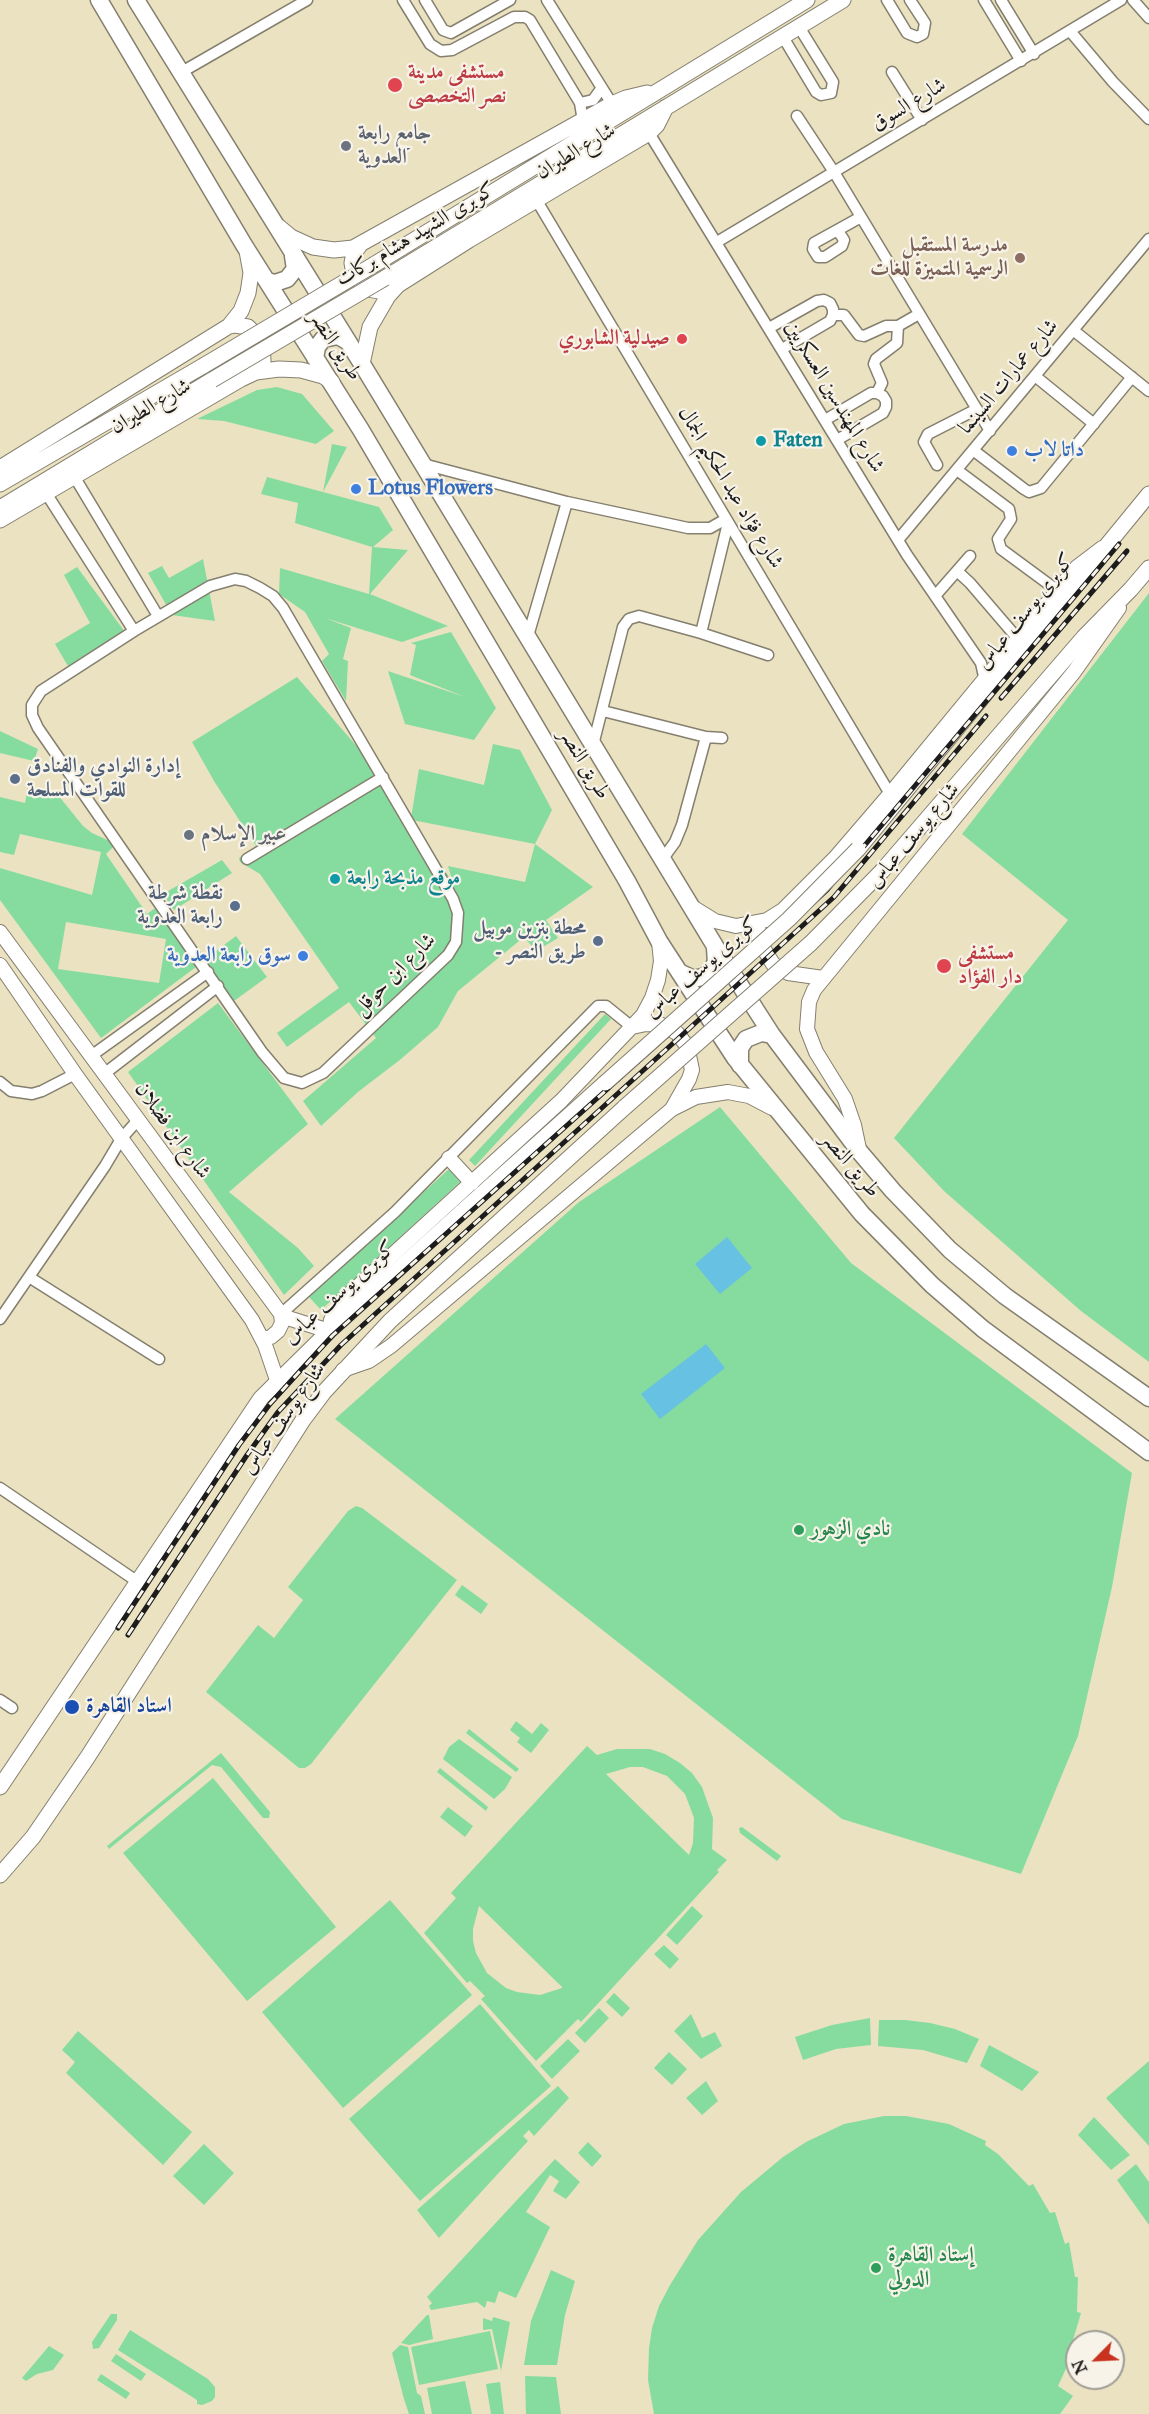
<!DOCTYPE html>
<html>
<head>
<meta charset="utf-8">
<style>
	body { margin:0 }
	#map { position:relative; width:1149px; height:2414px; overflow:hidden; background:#ebe2c1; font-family:"IM FELL Great Primer",serif }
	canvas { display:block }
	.north { position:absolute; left:1065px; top:2330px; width:60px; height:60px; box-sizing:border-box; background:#f7f3e8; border:2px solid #9f9d96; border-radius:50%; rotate:246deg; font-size:16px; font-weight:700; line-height:24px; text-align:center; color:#1c1c1c }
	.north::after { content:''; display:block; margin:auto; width:21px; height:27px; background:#c8321e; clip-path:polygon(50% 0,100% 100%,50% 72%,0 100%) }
</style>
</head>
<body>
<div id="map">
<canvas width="1149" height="2414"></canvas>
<div class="north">N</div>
</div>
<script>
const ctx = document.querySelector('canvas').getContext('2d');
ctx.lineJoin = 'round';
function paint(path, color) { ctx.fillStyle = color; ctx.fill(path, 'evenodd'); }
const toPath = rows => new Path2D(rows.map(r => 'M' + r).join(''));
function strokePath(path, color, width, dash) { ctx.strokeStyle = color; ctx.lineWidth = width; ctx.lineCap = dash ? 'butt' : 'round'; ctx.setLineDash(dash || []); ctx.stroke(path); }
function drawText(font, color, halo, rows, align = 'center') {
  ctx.font = font + ' "IM FELL Great Primer",Amiri,serif'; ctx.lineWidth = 4.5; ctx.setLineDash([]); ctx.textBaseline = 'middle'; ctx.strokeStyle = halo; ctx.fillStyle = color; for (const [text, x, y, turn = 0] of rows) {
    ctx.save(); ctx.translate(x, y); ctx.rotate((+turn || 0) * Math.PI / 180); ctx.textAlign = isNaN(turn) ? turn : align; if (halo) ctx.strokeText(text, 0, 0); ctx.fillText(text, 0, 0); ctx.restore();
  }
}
paint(toPath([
	[277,387,302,394,334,431,316,444,224,421,197,419,257,390],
	[332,444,347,447,323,492,379,507,393,530,373,547,408,550,370,594,448,626,402,642,325,618,351,628,343,659,348,661,346,701,322,661,329,654,305,612,279,594,280,568,369,594,372,547,295,523,298,503,261,494,267,477,323,492],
	[203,559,215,621,172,615,148,573,162,566,169,578],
	[77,567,125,632,68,666,55,644,90,623,64,575],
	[1149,593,1149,1362,1081,1311,944,1191,894,1138,1068,920,962,834],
	[451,632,496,708,474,740,405,724,388,671,465,697,410,675,416,645,411,643],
	[297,677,384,778,411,818,419,769,484,785,493,744,520,750,552,810,535,844,593,887,546,920,558,938,536,951,524,937,458,991,438,1027,401,1059,358,1092,321,1126,303,1101,376,1038,349,1002,287,1047,277,1033,339,988,260,874,240,862,239,858,256,846,214,781,192,742],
	[412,820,535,844,525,882,448,866,453,883],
	[0,731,38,749,34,761,0,753],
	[28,786,58,795,83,826,92,833,116,844,106,854,147,914,158,906,196,967,101,1038,0,900,0,868,92,895,101,852,20,834,14,855,0,852,0,797,25,803],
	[66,922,166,939,159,983,58,969],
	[222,860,232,873,174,910,163,894],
	[236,936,267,977,234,1001,204,960],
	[218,1003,308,1124,229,1192,298,1248,314,1266,284,1295,128,1072],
	[605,1014,611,1019,475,1166,469,1160],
	[720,1107,851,1263,1132,1473,1112,1587,1078,1736,1021,1874,842,1819,335,1419,579,1202],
	[449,1169,460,1182,321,1310,309,1297],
	[356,1506,362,1508,457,1580,311,1764,305,1768,299,1768,206,1692,258,1625,274,1638,303,1600,288,1587,348,1511],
	[462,1585,488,1604,481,1614,455,1595],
	[516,1721,532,1734,541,1723,549,1730,531,1753,517,1742,520,1738,510,1730],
	[469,1729,519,1769,516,1772,466,1733],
	[459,1739,512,1777,505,1789,494,1799,443,1759,449,1747],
	[587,1746,597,1755,617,1749,650,1749,665,1754,680,1763,692,1773,702,1787,713,1818,712,1849,727,1860,717,1870,719,1872,581,2022,578,2019,536,2061,481,1999,485,1996,470,1981,467,1983,424,1933,456,1898,451,1893],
	[630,1767,643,1767,667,1776,685,1794,694,1818,693,1843,689,1855,606,1774],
	[479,1906,562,1987,562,1988,540,1995,517,1992,506,1988,487,1973,476,1953,473,1941,473,1929],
	[221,1753,270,1812,269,1818,263,1818,221,1767,212,1765,109,1849,107,1846],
	[440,1768,488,1807,486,1811,437,1772],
	[213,1778,336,1927,247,2001,123,1853],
	[448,1807,473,1826,465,1837,440,1817],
	[742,1827,781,1856,777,1861,740,1833,739,1828],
	[390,1900,472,1995,343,2108,262,2012],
	[692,1906,703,1916,677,1945,666,1935],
	[664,1945,679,1959,670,1969,654,1954],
	[614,1993,630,2008,622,2017,606,2002],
	[480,2004,551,2086,420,2201,349,2119],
	[599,2008,609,2018,585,2043,575,2033],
	[691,2014,702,2038,715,2032,722,2046,701,2059,674,2031],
	[870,2018,871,2045,836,2049,803,2060,795,2037,832,2025],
	[879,2020,905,2020,930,2023,955,2029,979,2039,967,2063,923,2050,878,2046],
	[78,2031,192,2132,163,2165,66,2073,75,2062,62,2050],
	[568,2039,580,2051,552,2079,540,2066],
	[989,2045,1039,2072,1022,2091,980,2066],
	[669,2052,687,2069,672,2085,654,2068],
	[1149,2061,1149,2146,1106,2098],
	[706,2081,718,2101,702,2115,686,2098],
	[558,2086,569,2098,534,2136,529,2130,523,2136,528,2141,439,2238,417,2210],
	[884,2116,906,2116,949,2124,986,2141,985,2145,998,2154,1029,2186,1033,2184,1050,2213,1055,2212,1065,2244,1069,2242,1075,2277,1078,2277,1077,2312,1081,2313,1071,2347,1075,2349,1058,2386,1073,2396,1060,2414,654,2414,648,2380,649,2348,652,2328,659,2306,670,2285,698,2240,741,2192,783,2157,806,2142,844,2124],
	[1094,2117,1130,2155,1111,2170,1078,2135],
	[588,2142,602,2156,592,2167,578,2153],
	[204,2144,234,2173,204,2205,173,2176],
	[555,2159,580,2182,566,2199,553,2191,559,2181,550,2175,526,2212,550,2227,516,2298,499,2291,495,2303,487,2301,485,2308,477,2302,431,2310,429,2306,432,2303,427,2297],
	[1136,2164,1149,2182,1149,2225,1117,2180],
	[551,2270,575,2281,565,2315,557,2365,524,2365,531,2321],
	[111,2314,117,2314,117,2320,99,2348,93,2349,92,2342],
	[427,2315,429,2315,433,2339,409,2345,401,2343],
	[493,2317,510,2322,501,2371,492,2329,483,2330,483,2318,492,2321],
	[130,2330,208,2379,215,2387,215,2397,212,2401,202,2405,197,2404,197,2400,118,2350],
	[490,2331,498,2369,419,2385,411,2347],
	[400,2345,408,2347,417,2393,421,2396,425,2414,409,2414,404,2399,392,2353],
	[49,2346,64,2355,53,2370,37,2374,26,2381,22,2378],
	[116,2354,146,2374,141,2381,111,2361],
	[101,2374,130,2393,126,2399,97,2380],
	[525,2376,556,2377,561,2414,526,2414],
	[465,2381,472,2414,432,2414,427,2388],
	[500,2382,504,2414,491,2414,486,2384]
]), '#86dc9f');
paint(toPath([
	[727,1237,752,1268,720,1294,695,1264],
	[706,1344,725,1368,660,1419,641,1394]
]), '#66c1e3');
const minor = toPath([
	[403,0,430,44,441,51,452,50,514,17,525,17,530,20,580,103,583,121],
	[425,0,443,30,451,33,510,0],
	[547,0,612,104],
	[887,0,907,33,917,37,923,34,925,23,910,0],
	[984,0,1021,61],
	[1001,0,1034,54],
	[1133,0,1149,18],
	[1070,31,1113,82,1149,119],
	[783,37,816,92,821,95,831,93,833,82,799,27],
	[892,72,922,120],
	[180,73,307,0],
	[580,103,593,100,601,89],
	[797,116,834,172,990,431],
	[649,133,907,555,981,663,985,681],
	[537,201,890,794],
	[838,231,844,240,842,246,825,257,818,257,813,249,814,243,861,217],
	[717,242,1121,0],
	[833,315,844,315,859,335,864,336,886,326,898,326,919,314],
	[769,328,817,301,824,300,830,303,833,309,833,315,830,321,782,349],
	[1073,330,1149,391],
	[1035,376,1094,424],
	[877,393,882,383,874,364,876,359,897,343,898,326],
	[825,420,871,393,877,393,883,396,886,401,886,407,883,413,837,440],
	[973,450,1024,489,1029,492,1041,488,1132,377],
	[423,464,567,502,688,528,710,528,726,519],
	[937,465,924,442,928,434,977,409],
	[957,470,1009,509,1011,519,998,539,1001,549,1058,591],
	[74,476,158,616],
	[46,493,134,631],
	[898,540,1149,239],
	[957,571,970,583,1018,639],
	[235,579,246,581,260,588,273,596,283,608,433,864,453,899,458,913,456,942,448,955,323,1073,302,1083,284,1078,262,1052,38,728,32,715,32,705,41,691,134,631,210,586,235,579],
	[935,596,970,556],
	[701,633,728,523],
	[528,636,567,502],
	[603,711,706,737,722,738],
	[593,745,623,627,629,619,639,616,701,633,768,655],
	[247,859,383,777],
	[662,860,675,842,682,825,706,737],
	[91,1056,208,972],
	[104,1074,218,986],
	[0,1082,11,1091,32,1094,42,1091,75,1074],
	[29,1277,159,1359],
	[281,1314,395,1212,594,1010,598,1006,606,1006,632,1027],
	[0,1319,105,1166,121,1139,138,1120],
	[0,1488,138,1582],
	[0,1700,12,1708]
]);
const tertiary = toPath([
	[694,908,715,921,736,926,767,920,783,910,835,858,890,794,1077,567,1102,548],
	[758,923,759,941,773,964,788,973,823,978],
	[0,932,281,1314,291,1319,329,1331,331,1320,343,1300,561,1101,643,1015,652,998,658,980,661,961,659,942],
	[0,965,75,1074,252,1320,265,1345,277,1380],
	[632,1027,646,1024,662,1025,677,1033,687,1046,692,1070,689,1079,672,1109],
	[859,1149,854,1125,845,1099,816,1052,807,1029,809,1002,814,990,1074,672,1119,608],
	[449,1158,472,1183],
	[262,1339,271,1337,278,1331,282,1323,281,1314],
	[343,1370,369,1361,391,1346,672,1109,696,1097,728,1092,749,1096,772,1108]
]);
const secondary = toPath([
	[279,227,291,237,313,247,334,250,353,248,612,104,626,98,647,93],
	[360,245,354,253,352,263,354,274,360,282,368,289,379,291],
	[375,264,807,0],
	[385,278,843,0],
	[229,326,235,325,248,327,262,341,263,361,256,372],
	[362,364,370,327,388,296,398,285,469,240,649,133,657,125,666,107],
	[0,468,229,326,241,311,248,293,251,273,247,251],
	[0,484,203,366],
	[0,508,212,380],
	[0,520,241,379,256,372,279,369,301,370,323,376,332,382],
	[858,849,1149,494],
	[882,871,1084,637,1131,589,1149,568],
	[0,1787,261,1398,329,1331,605,1083],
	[0,1875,33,1837,87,1758,303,1420,324,1392,390,1321,625,1107]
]);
const trunk = toPath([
	[99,0,244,245,361,430,627,881,659,941,735,1058,862,1214,932,1285,983,1329,1149,1452],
	[136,0,362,364,715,946,772,1035,859,1151,893,1191,950,1250,1005,1296,1149,1398],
	[267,281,275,283,287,279,295,269,293,256],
	[315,358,317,347,323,339,338,336,347,341],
	[679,972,694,979,706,976,716,963,715,948],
	[740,1065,740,1048,746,1039,761,1033,772,1035]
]);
strokePath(minor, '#847f6e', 13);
strokePath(tertiary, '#847f6e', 16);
strokePath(secondary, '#847f6e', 17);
strokePath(trunk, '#847f6e', 19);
strokePath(minor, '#fff', 10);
strokePath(tertiary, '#fff', 14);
strokePath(secondary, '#fff', 15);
strokePath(trunk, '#fff', 16);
const rail = toPath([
	[1001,698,1127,551],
	[118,1628,239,1445,270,1404,300,1371,333,1335,757,955,827,890,1119,544],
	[128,1635,247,1455,278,1412,310,1378,341,1345,834,897,986,716]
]);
strokePath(rail, '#1c1c1c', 5);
strokePath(rail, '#f7f3e8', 3, [9]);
const secondaryBridge = toPath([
	[203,366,375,264],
	[212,380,385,278],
	[605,1083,789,919,858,849],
	[625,1107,811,943,882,871]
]);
strokePath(secondaryBridge, '#847f6e', 17, []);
strokePath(secondaryBridge, '#fff', 15);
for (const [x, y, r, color] of [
	[395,85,8,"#e0444e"],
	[346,146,6,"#6b7280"],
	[1020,258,6,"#8d6e63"],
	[682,339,6,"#e0444e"],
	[761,441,6,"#0f9aa8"],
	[1012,451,6,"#3f7fe0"],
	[356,489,6,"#3f7fe0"],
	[15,779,6,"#5c6f8a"],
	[189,835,6,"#6b7280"],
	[335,879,6,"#0f9aa8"],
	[235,906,6,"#5c6f8a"],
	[598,941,6,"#5c6f8a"],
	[303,956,6,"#3f7fe0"],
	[944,966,8,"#e0444e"],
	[799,1530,6,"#2e9e5b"],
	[72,1707,8,"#1a4fb4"],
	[876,2268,6,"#2e9e5b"]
]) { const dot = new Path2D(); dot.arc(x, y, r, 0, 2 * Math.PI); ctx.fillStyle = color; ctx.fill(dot); strokePath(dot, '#f7f3e8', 2); }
drawText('bold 21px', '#be3a42', '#f7f3e8', [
	["مستشفى مدينة",408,73],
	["نصر التخصصى",408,97],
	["صيدلية الشابوري",670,339,"right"],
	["مستشفى",958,954],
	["دار الفؤاد",958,978]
], 'left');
drawText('21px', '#1c1c1c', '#f7f3e8', [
	["شارع السوق",909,105,-31],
	["شارع الطيران",576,152,-31],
	["كوبرى الشهيد هشام بركات",416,235,-31],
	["طريق النصر",335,346,57],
	["شارع عمارات السينما",1009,377,-50],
	["شارع المهندسين العسكريين",834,397,59],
	["شارع الطيران",151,407,-30],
	["شارع فؤاد عبد الحكيم الجمال",730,488,59],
	["كوبرى يوسف عباس",1026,612,-51],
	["طريق النصر",584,764,59],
	["شارع يوسف عباس",914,836,-50],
	["كوبرى يوسف عباس",702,968,-41],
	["شارع ابن حوقل",395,975,-45],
	["شارع ابن فضلان",172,1131,54],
	["طريق النصر",850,1165,50],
	["كوبرى يوسف عباس",340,1293,-42],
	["شارع يوسف عباس",284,1419,-55]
]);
drawText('bold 21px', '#5b616d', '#f7f3e8', [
	["جامع رابعة",358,134],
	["العدوية",358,158],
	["عبير الإسلام",201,835]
], 'left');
drawText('bold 21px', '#785e54', '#f7f3e8', [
	["مدرسة المستقبل",1008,246],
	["الرسمية المتميزة للغات",1008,270]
], 'right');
drawText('bold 21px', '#0d838f', '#f7f3e8', [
	["Faten",773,441],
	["موقع مذبحة رابعة",347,879]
], 'left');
drawText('bold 21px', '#366cbe', '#f7f3e8', [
	["داتا لاب",1024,451],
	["Lotus Flowers",368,489],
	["سوق رابعة العدوية",291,956,"right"]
], 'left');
drawText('bold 21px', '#4e5e75', '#f7f3e8', [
	["إدارة النوادي والفنادق",27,767,"left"],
	["للقوات المسلحة",27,791,"left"],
	["نقطة شرطة",223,894],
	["رابعة العدوية",223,918],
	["محطة بنزين موبيل",586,929],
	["- طريق النصر",586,953]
], 'right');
drawText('bold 21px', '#27864d', '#f7f3e8', [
	["نادي الزهور",811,1530],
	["إستاد القاهرة",888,2256],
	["الدولي",888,2280]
], 'left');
drawText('bold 21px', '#164399', '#f7f3e8', [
	["استاد القاهرة",86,1707]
], 'left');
</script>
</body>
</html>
